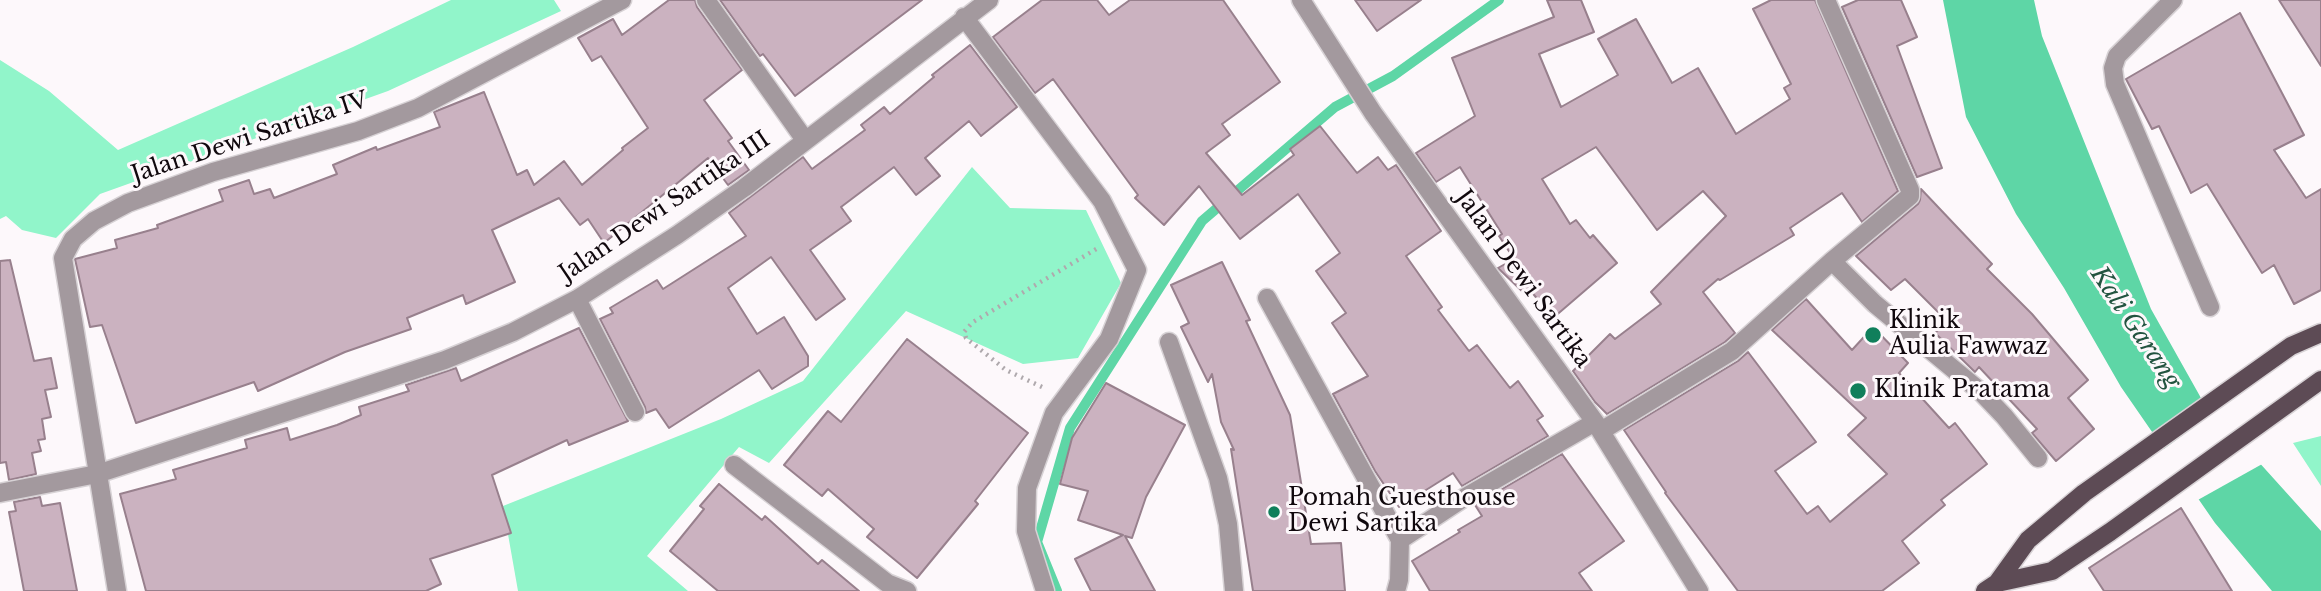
<!DOCTYPE html>
<html>
<head>
<meta charset="utf-8">
<style>
	body { margin:0 }
	canvas { display:block; background:#fdf8fb }
</style>
</head>
<body>
<canvas width="2321" height="591"></canvas>
<script>
const ctx = document.querySelector('canvas').getContext('2d');
ctx.lineJoin = 'round';
function paint(path, color) { ctx.fillStyle = color; ctx.fill(path, 'evenodd'); }
const toPath = rows => new Path2D(rows.map(r => 'M' + r).join(''));
function strokePath(path, color, width, dash) { ctx.strokeStyle = color; ctx.lineWidth = width; ctx.lineCap = dash ? 'butt' : 'round'; ctx.setLineDash(dash || []); ctx.stroke(path); }
function drawText(font, color, halo, rows, align = 'center') {
  ctx.font = font + ' "Libre Baskerville",serif'; ctx.lineWidth = 6; ctx.setLineDash([]); ctx.textBaseline = 'middle'; ctx.strokeStyle = halo; ctx.fillStyle = color; for (const [text, x, y, turn = 0] of rows) {
    ctx.save(); ctx.translate(x, y); ctx.rotate((+turn || 0) * Math.PI / 180); ctx.textAlign = isNaN(turn) ? turn : align; if (halo) ctx.strokeText(text, 0, 0); ctx.fillText(text, 0, 0); ctx.restore();
  }
}
paint(toPath([
	[451,0,554,0,561,11,388,91,100,194,56,238,22,230,6,216,0,219,0,60,49,91,118,150,353,47],
	[972,167,1010,208,1086,210,1121,283,1078,358,1023,364,906,311,769,463,739,447,647,556,688,591,518,591,503,506,721,419,803,381],
	[2321,436,2321,486,2293,443]
]), '#91f5ca');
paint(toPath([
	[1943,0,2034,0,2042,36,2151,309,2201,398,2321,531,2321,591,2272,591,2215,523,2121,387,2064,288,2016,214,1966,117]
]), '#5ed6a6');
paint(toPath([
	[2217,410,2264,463,2196,501,2161,451]
]), '#fdf8fb');
strokePath(toPath([
	[1057,591,1037,542,1070,428,1202,221,1335,107,1393,76,1499,0]
]), '#5ed6a6', 10);
const building = toPath([
	[669,0,695,0,697,7,742,70,704,100,732,138,728,141,749,170,728,185,708,158,604,243,588,219,580,225,559,198,492,230,515,282,466,304,463,295,407,318,411,329,345,352,258,391,254,382,136,423,102,325,90,327,75,259,117,248,115,240,158,228,157,225,223,201,219,190,249,180,254,194,270,189,274,198,337,174,333,165,376,147,377,150,440,127,434,112,484,92,517,175,527,170,534,185,564,161,582,185,623,150,622,148,648,128,601,56,592,61,578,38,613,19,622,35,669,0],
	[720,0,922,0,795,96,763,54,760,56,720,0],
	[1042,0,1097,0,1109,15,1130,0,1223,0,1280,82,1222,124,1230,135,1206,153,1242,195,1294,155,1290,149,1320,126,1357,173,1378,157,1388,170,1396,165,1441,231,1406,256,1442,307,1438,310,1469,351,1477,345,1510,388,1518,381,1543,416,1537,420,1548,436,1462,486,1453,473,1399,507,1375,471,1333,394,1368,376,1332,323,1346,313,1316,271,1340,253,1298,194,1240,239,1199,186,1164,225,1135,198,1138,195,1053,79,1035,93,993,37,1042,0],
	[1355,0,1421,0,1377,31,1355,0],
	[1547,0,1581,0,1594,32,1539,54,1561,107,1618,75,1598,39,1636,19,1672,83,1698,68,1736,134,1790,99,1784,88,1791,84,1753,9,1771,0,1815,0,1898,191,1862,222,1842,193,1790,228,1794,235,1720,280,1718,279,1703,292,1735,333,1725,342,1607,414,1595,402,1573,371,1610,334,1615,339,1661,304,1651,292,1726,216,1703,191,1657,230,1596,147,1542,179,1570,224,1576,220,1590,238,1593,235,1617,263,1553,318,1530,290,1526,295,1498,268,1514,259,1499,236,1502,234,1460,167,1436,182,1416,153,1475,116,1452,58,1554,17,1547,0],
	[1858,0,1901,0,1917,37,1897,46,1942,168,1917,177,1842,7,1858,0],
	[2279,0,2321,0,2321,66,2279,0],
	[2240,13,2304,135,2274,150,2306,198,2321,189,2321,290,2294,304,2274,265,2262,273,2207,184,2191,193,2159,126,2152,129,2126,79,2240,13],
	[970,45,1017,107,981,136,969,121,925,158,940,176,916,195,894,167,841,207,851,221,810,250,845,299,816,320,771,257,728,288,757,334,784,317,808,356,808,366,772,389,759,370,669,428,656,409,646,413,645,407,600,319,613,313,610,308,657,280,663,289,746,236,729,213,803,157,812,169,865,130,861,125,884,107,890,114,934,77,932,75,970,45],
	[1921,189,1992,264,1987,269,2032,314,2088,380,2068,398,2094,429,2056,461,2032,433,2037,429,1979,367,1975,372,1935,333,1947,321,1905,279,1891,290,1856,256,1918,204,1920,200,1921,189],
	[10,260,34,361,51,358,57,388,45,390,51,417,42,419,45,439,38,440,41,451,32,453,36,474,9,480,6,462,0,463,0,261,10,260],
	[1222,262,1250,320,1246,321,1290,415,1311,544,1341,543,1345,591,1253,591,1231,449,1234,450,1221,422,1212,374,1208,382,1181,327,1189,323,1171,285,1222,262],
	[1806,299,1852,350,1873,327,1908,363,1899,373,1949,428,1955,423,1987,464,1941,500,1945,505,1902,541,1919,563,1882,591,1738,591,1665,493,1666,492,1624,430,1738,361,1748,352,1816,442,1775,471,1807,514,1818,506,1830,522,1887,474,1848,435,1866,418,1772,330,1806,299],
	[579,328,628,421,569,445,567,440,492,475,511,533,430,559,441,584,426,591,146,591,120,494,176,479,173,470,247,448,245,440,287,428,290,440,337,425,361,415,359,407,409,391,406,385,456,368,461,381,579,328],
	[907,339,1028,433,975,501,978,504,917,578,867,537,874,529,828,489,822,496,784,465,828,411,841,422,907,339],
	[1106,383,1185,425,1146,497,1132,538,1125,536,1155,591,1091,591,1075,559,1123,535,1078,520,1088,491,1060,484,1072,438,1106,383],
	[1562,454,1624,541,1579,573,1592,591,1430,591,1412,561,1460,532,1458,530,1482,516,1475,505,1562,454],
	[719,484,762,520,765,516,818,564,822,560,859,591,718,591,670,551,704,509,700,506,719,484],
	[40,497,42,506,60,503,77,591,24,591,9,512,16,511,14,502,40,497],
	[2181,508,2232,591,2104,591,2089,568,2181,508]
]);
paint(building, '#cbb2c0');
strokePath(building, '#98808d', 2);
const minor = toPath([
	[706,0,805,140],
	[1301,0,1373,113,1595,422,1699,591],
	[2173,0,2117,56,2113,68,2115,84,2210,307],
	[964,17,1102,201,1137,270,1109,339,1054,413,1027,488,1026,531,1045,591],
	[1832,261,1875,304,1981,392,2004,416,2038,458],
	[1267,298,1400,540,1399,580,1396,591],
	[577,299,635,412],
	[1169,342,1218,478,1228,524,1234,591],
	[1601,431,1732,351,1832,261,1910,196,1910,190,1826,0],
	[734,465,887,583,907,591],
	[0,493,97,474,445,360,513,332,577,299,677,235,744,188,989,0],
	[1400,540,1462,499,1595,422],
	[117,591,63,258,73,239,94,221,128,203,213,172,358,131,418,108,622,0]
]);
const major = toPath([
	[1997,583,2028,540,2084,493,2291,346,2321,333],
	[1985,591,1997,583,2052,571,2110,532,2321,380]
]);
strokePath(minor, '#d7d2d5', 21);
strokePath(major, '#d7d2d5', 21);
strokePath(toPath([
	[1042,387,1006,370,966,338,964,332,973,322,1098,248]
]), '#afa9ad', 4.5, [2, 5]);
strokePath(minor, '#a3999e', 18);
strokePath(major, '#5d4b55', 18);
for (const [x, y, r, color] of [
	[1873,335,9,"#107f5b"],
	[1858,391,9,"#107f5b"],
	[1274,512,7,"#107f5b"]
]) { const dot = new Path2D(); dot.arc(x, y, r, 0, 2 * Math.PI); ctx.fillStyle = color; ctx.fill(dot); strokePath(dot, '#fdf8fb', 2.5); }
drawText('23px', '#10080d', '#fdf8fb', [
	["Jalan Dewi Sartika IV",250,138,-18],
	["Jalan Dewi Sartika III",665,207,-34],
	["Jalan Dewi Sartika",1523,279,54]
]);
drawText('23px', '#10080d', '#fdf8fb', [
	["Klinik",1889,322],
	["Aulia Fawwaz",1889,348],
	["Klinik Pratama",1874,391],
	["Pomah Guesthouse",1288,499],
	["Dewi Sartika",1288,525]
], 'left');
drawText('italic 24px', '#235440', '#fdf8fb', [
	["Kali Garang",2135,328,56]
]);
</script>
</body>
</html>
